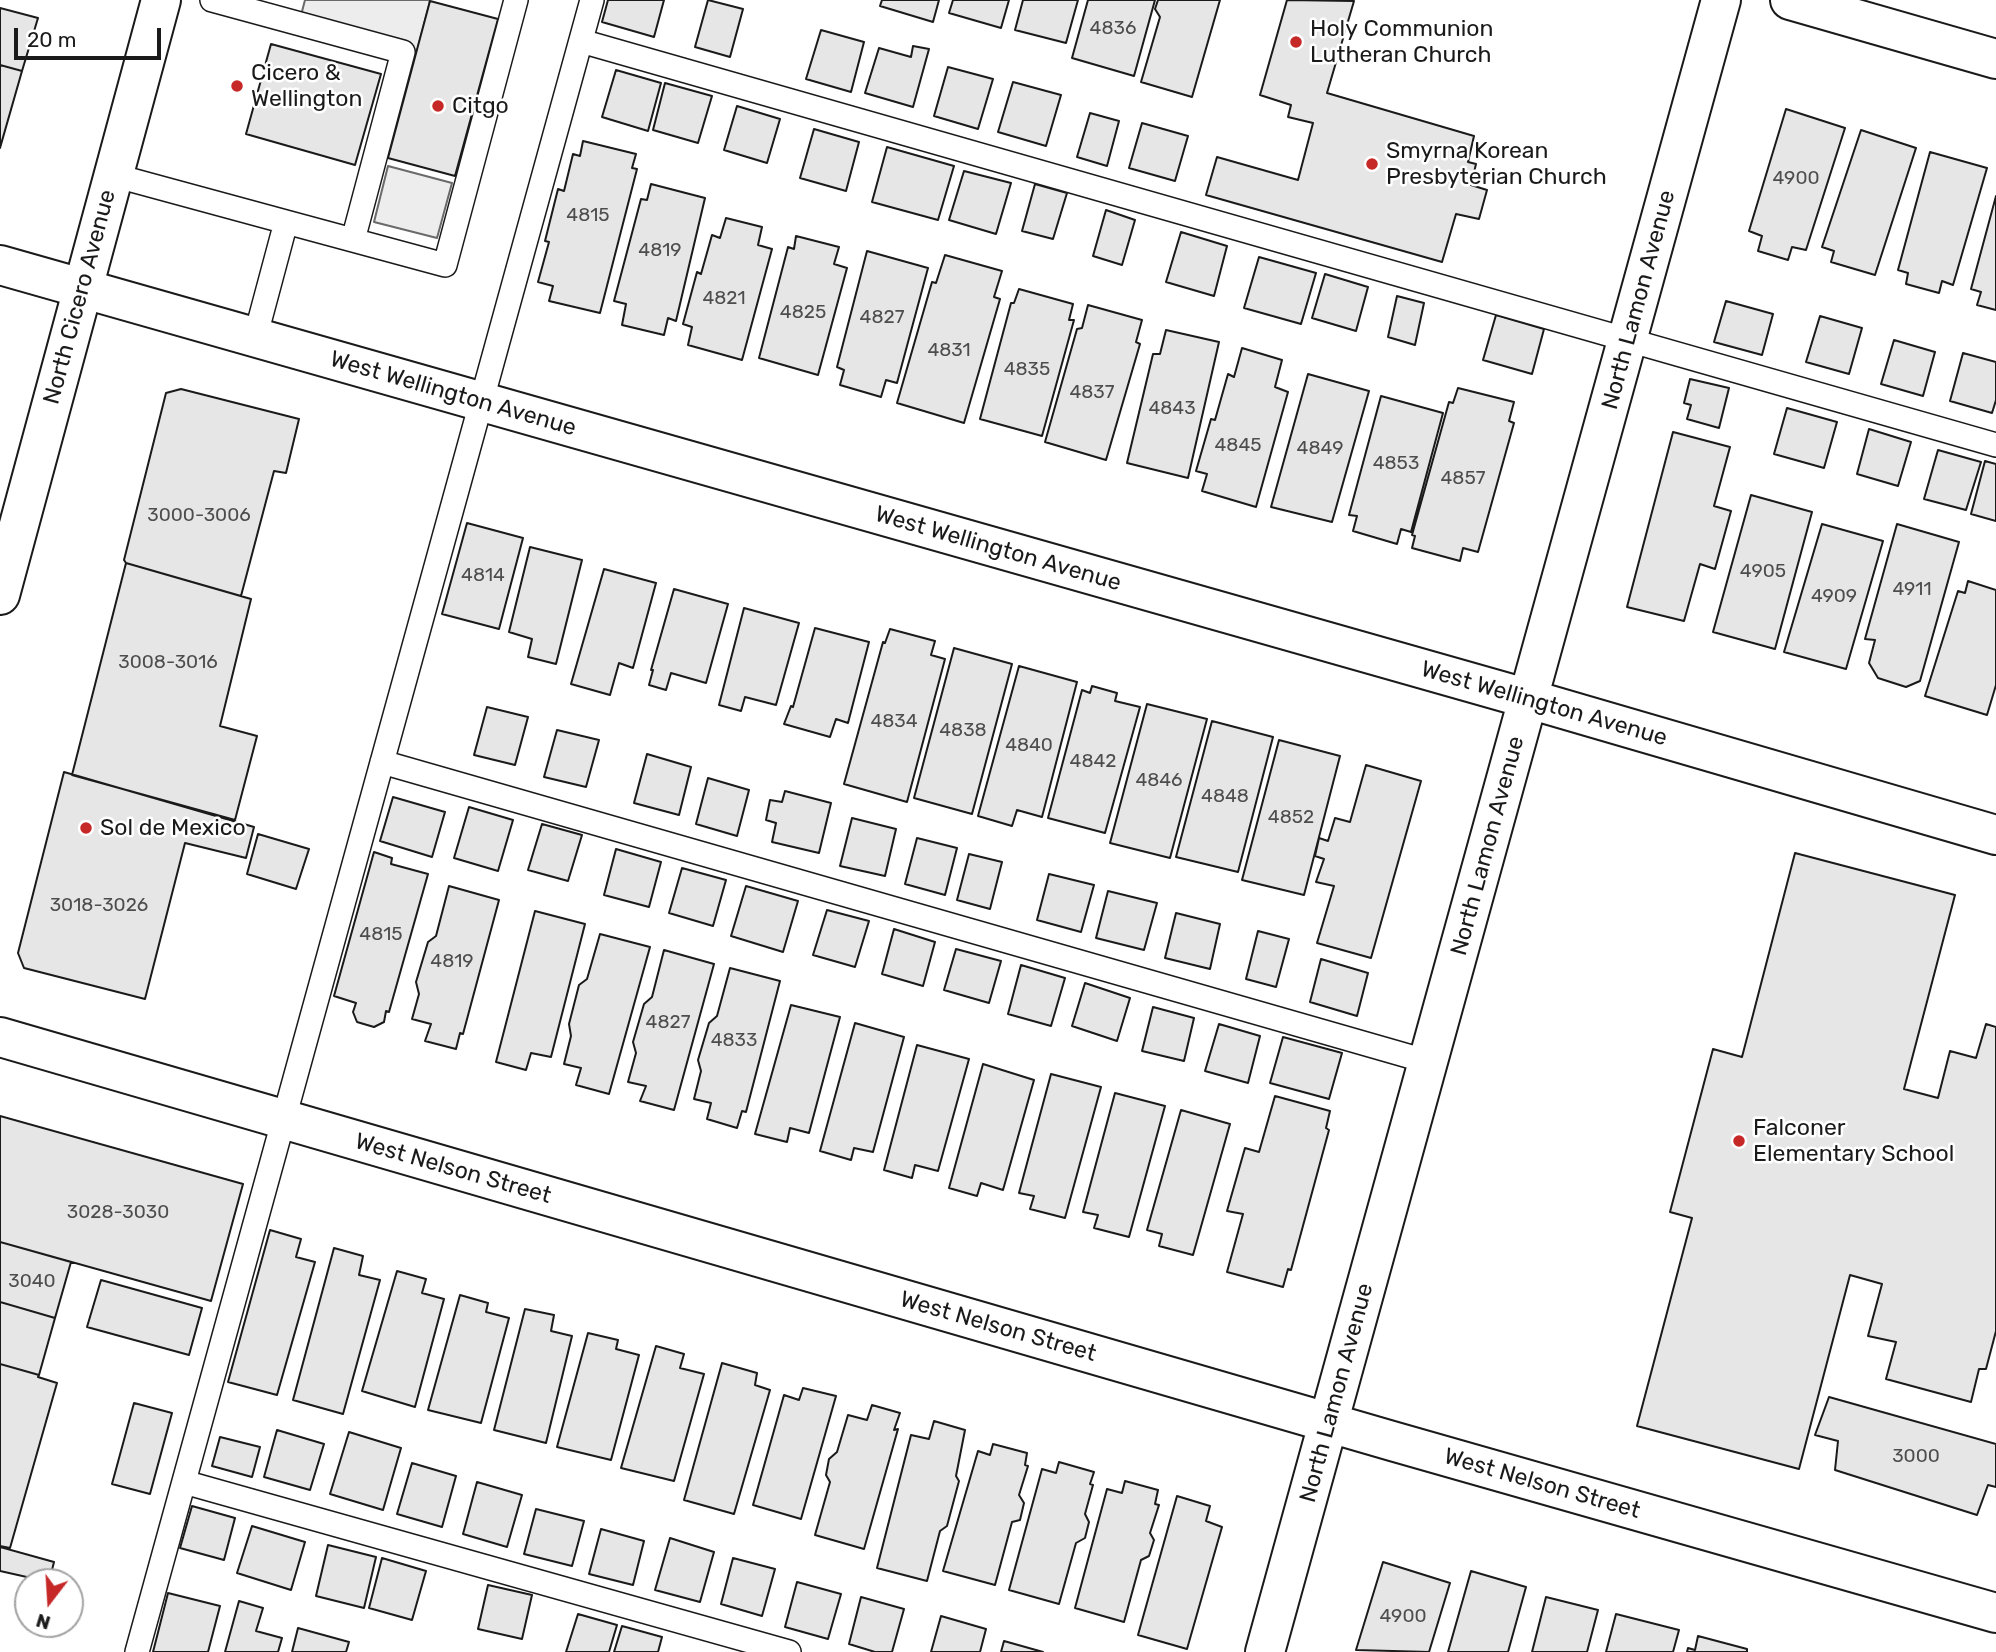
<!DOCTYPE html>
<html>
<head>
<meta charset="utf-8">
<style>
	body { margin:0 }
	#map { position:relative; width:1996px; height:1652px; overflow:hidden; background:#fff; font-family:Rubik,sans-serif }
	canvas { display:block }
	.north { position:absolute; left:14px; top:1568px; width:70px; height:70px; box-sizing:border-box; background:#fff; border:2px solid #a3a3a3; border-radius:50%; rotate:197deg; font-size:19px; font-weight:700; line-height:28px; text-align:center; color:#1a1a1a }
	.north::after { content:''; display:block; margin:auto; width:24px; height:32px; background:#c62828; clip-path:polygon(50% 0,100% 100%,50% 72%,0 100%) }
	.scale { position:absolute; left:14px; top:28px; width:147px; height:32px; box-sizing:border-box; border:4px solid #1a1a1a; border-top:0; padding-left:9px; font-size:21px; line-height:24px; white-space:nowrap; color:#1a1a1a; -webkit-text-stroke:5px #fff; paint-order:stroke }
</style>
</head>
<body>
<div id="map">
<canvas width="1996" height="1652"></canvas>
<div class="north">N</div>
<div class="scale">20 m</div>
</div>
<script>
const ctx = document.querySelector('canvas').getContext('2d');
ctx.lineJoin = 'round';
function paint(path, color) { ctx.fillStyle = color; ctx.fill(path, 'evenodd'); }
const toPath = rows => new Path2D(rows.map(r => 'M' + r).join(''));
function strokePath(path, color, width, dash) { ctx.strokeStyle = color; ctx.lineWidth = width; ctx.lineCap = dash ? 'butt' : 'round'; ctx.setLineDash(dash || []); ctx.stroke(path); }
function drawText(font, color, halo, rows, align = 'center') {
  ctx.font = font + ' Rubik,sans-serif'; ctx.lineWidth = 5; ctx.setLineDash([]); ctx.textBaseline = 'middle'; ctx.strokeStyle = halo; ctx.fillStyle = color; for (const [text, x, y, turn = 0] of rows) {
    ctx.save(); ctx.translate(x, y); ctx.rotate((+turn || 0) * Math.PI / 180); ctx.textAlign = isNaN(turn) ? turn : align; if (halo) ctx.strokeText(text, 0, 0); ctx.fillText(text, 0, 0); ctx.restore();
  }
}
const built = toPath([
	[305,0,428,0,430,1,416,55,299,23,305,0],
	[388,166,452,183,437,238,374,222,388,166]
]);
paint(built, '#ededed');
strokePath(built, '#6a6a6a', 2);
const building = toPath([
	[608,0,664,0,654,37,602,22,608,0],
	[708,0,743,9,730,57,695,47,708,0],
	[882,0,939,0,933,22,880,6,882,0],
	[953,0,1009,0,1001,28,949,13,953,0],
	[1023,0,1078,0,1066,43,1015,30,1023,0],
	[1088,0,1155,0,1134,76,1072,58,1088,0],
	[1158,0,1220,0,1192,97,1141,82,1160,17,1155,9,1158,0],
	[1287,0,1354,1,1327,93,1474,136,1468,162,1476,164,1471,185,1487,190,1479,219,1456,214,1442,262,1206,195,1217,157,1298,180,1313,123,1288,117,1291,105,1260,95,1287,0],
	[430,1,498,19,455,176,388,158,430,1],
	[0,8,38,18,22,71,0,65,0,8],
	[821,30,864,42,851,92,806,79,821,30],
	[271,44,381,74,355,165,246,134,271,44],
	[913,46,929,49,913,107,865,93,879,48,911,57,913,46],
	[0,65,22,71,0,148,0,65],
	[948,67,993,79,978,129,934,116,948,67],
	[616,70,661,83,648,131,602,117,616,70],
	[1013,82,1061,95,1046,146,998,132,1013,82],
	[665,83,712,96,698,143,653,130,665,83],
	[737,106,780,119,767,163,724,150,737,106],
	[1786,109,1845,128,1806,250,1792,247,1788,260,1758,251,1762,236,1749,231,1786,109],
	[1090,113,1119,121,1107,166,1077,157,1090,113],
	[1142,123,1188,136,1175,181,1129,168,1142,123],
	[814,129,859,142,846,191,800,178,814,129],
	[1861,130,1916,148,1875,275,1831,262,1834,251,1822,247,1861,130],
	[583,141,636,154,632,168,637,169,600,313,549,301,553,286,538,282,549,242,545,241,558,189,564,191,573,154,580,156,583,141],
	[887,147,954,166,938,220,872,202,887,147],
	[1930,152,1987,168,1953,285,1942,281,1939,293,1906,284,1908,273,1898,270,1930,152],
	[964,171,1011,183,996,234,949,220,964,171],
	[651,184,705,198,676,321,668,318,664,335,622,325,626,304,614,301,641,199,647,200,651,184],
	[1035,184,1067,193,1053,239,1022,231,1035,184],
	[1996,196,1996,310,1977,305,1981,292,1971,289,1996,196],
	[1106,210,1135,220,1122,265,1093,256,1106,210],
	[726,218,762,227,758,245,772,249,742,360,688,345,692,327,683,324,697,272,701,274,712,235,720,238,726,218],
	[1181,232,1227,246,1214,296,1166,282,1181,232],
	[796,236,839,247,834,264,847,268,818,375,759,358,788,247,794,249,796,236],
	[867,251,928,268,897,383,886,380,881,397,840,385,844,370,837,367,867,251],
	[945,255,1002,271,994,297,1000,299,964,423,897,403,932,282,936,283,945,255],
	[1259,257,1316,273,1301,324,1244,308,1259,257],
	[1325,274,1368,287,1356,331,1312,318,1325,274],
	[1019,289,1073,304,1069,320,1074,320,1042,436,980,419,1011,303,1014,303,1019,289],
	[1397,296,1424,303,1415,345,1388,337,1397,296],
	[1726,301,1773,314,1762,355,1714,342,1726,301],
	[1088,305,1142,320,1136,342,1140,344,1106,460,1045,442,1077,329,1082,328,1088,305],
	[1496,315,1544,329,1532,374,1483,360,1496,315],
	[1820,316,1862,328,1849,374,1806,362,1820,316],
	[1166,330,1219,342,1188,478,1127,463,1153,354,1160,354,1166,330],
	[1894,340,1935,352,1923,396,1881,384,1894,340],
	[1242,348,1282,360,1275,387,1288,392,1256,507,1202,491,1207,474,1196,471,1211,419,1215,420,1228,374,1234,377,1242,348],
	[1963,353,1996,362,1996,400,1992,413,1950,401,1963,353],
	[1308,374,1369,391,1332,522,1271,507,1308,374],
	[1690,379,1729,388,1719,428,1687,419,1691,405,1684,403,1690,379],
	[1458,388,1514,402,1509,421,1514,423,1478,552,1463,548,1460,561,1412,548,1415,536,1412,535,1449,402,1453,403,1458,388],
	[181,389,299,419,286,473,274,471,241,596,126,563,124,560,166,393,181,389],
	[1381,396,1443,413,1411,532,1401,529,1397,544,1353,531,1357,516,1349,515,1381,396],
	[1787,408,1837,422,1824,468,1774,454,1787,408],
	[1869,429,1911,442,1898,486,1857,474,1869,429],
	[1673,432,1730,447,1714,506,1731,511,1715,569,1700,564,1684,621,1627,607,1673,432],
	[1938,450,1981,462,1966,510,1924,499,1938,450],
	[1985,461,1996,464,1996,521,1971,514,1985,461],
	[1751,495,1812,512,1775,649,1713,632,1751,495],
	[467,523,523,538,499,629,442,614,467,523],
	[1822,524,1883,541,1846,669,1784,652,1822,524],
	[1897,524,1959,542,1920,681,1906,687,1878,678,1869,663,1875,640,1865,639,1897,524],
	[530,547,582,560,556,664,528,657,532,639,509,632,530,547],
	[126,563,251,599,220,726,257,736,235,820,72,775,126,563],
	[604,569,656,583,633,668,619,663,610,695,571,684,604,569],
	[1968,581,1996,590,1996,685,1987,715,1925,696,1958,591,1965,593,1968,581],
	[674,589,728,604,706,683,671,673,666,690,649,685,653,670,651,670,674,589],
	[744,608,799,623,776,705,745,697,741,711,719,705,744,608],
	[815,628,869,642,848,723,836,719,830,737,784,724,791,706,793,707,815,628],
	[890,629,935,641,931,655,945,659,907,802,844,784,883,642,885,643,890,629],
	[954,648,1012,664,972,814,914,798,954,648],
	[1019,666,1077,682,1042,817,1017,810,1012,826,978,816,1019,666],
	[1092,686,1117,693,1115,701,1140,707,1105,833,1048,818,1082,690,1090,693,1092,686],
	[1147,704,1207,719,1170,858,1110,843,1147,704],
	[487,707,528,717,515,765,474,755,487,707],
	[1212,721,1273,737,1238,872,1176,857,1212,721],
	[557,730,599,740,586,787,544,777,557,730],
	[1279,740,1340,756,1304,895,1242,880,1279,740],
	[647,754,691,767,679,815,634,803,647,754],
	[1366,765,1421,781,1371,958,1317,943,1334,886,1316,882,1324,859,1315,856,1319,838,1328,841,1335,818,1350,822,1366,765],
	[64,772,254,827,246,858,185,843,145,999,24,968,18,953,64,772],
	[708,778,749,790,737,836,696,824,708,778],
	[785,791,831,803,819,853,772,842,776,823,766,820,770,800,782,802,785,791],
	[393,797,445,812,432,857,380,841,393,797],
	[469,807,513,820,498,871,454,858,469,807],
	[852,818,896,829,885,876,840,866,852,818],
	[542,824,582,835,568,881,528,870,542,824],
	[258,834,309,849,296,889,247,874,258,834],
	[917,838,957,848,945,895,905,884,917,838],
	[616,849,661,862,649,907,604,895,616,849],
	[374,852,392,858,391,864,428,874,389,1012,386,1011,384,1022,374,1027,357,1022,353,1012,356,1003,334,996,374,852],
	[1795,853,1955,895,1904,1089,1938,1098,1950,1051,1976,1058,1986,1024,1996,1027,1996,1331,1986,1369,1979,1369,1971,1402,1886,1379,1896,1342,1868,1336,1882,1284,1850,1275,1799,1469,1637,1426,1692,1218,1670,1212,1713,1049,1742,1057,1795,853],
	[969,854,1002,862,990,909,957,900,969,854],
	[682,868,726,880,713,926,669,913,682,868],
	[1049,874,1094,885,1081,932,1037,920,1049,874],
	[449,886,499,900,463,1034,460,1033,456,1049,425,1041,431,1024,412,1019,419,994,416,982,428,942,436,936,449,886],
	[746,886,798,901,783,952,731,936,746,886],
	[1108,891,1157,903,1144,950,1096,938,1108,891],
	[827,910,869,921,855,967,813,955,827,910],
	[535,911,585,924,551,1057,531,1053,526,1070,496,1062,535,911],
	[1176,913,1220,924,1210,969,1165,958,1176,913],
	[894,929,935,942,923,986,882,974,894,929],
	[1258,931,1289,939,1276,987,1246,979,1258,931],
	[600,934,650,947,609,1094,576,1085,581,1068,564,1064,571,1036,569,1024,579,985,587,979,600,934],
	[956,949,1001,961,989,1003,944,990,956,949],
	[664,950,714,964,674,1110,640,1101,646,1086,628,1082,636,1053,633,1042,644,1004,652,997,664,950],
	[1321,959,1368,973,1357,1016,1310,1002,1321,959],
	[1021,965,1065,978,1051,1026,1008,1014,1021,965],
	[730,968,780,981,746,1112,742,1111,737,1128,707,1119,711,1103,694,1099,701,1071,698,1060,709,1023,717,1016,730,968],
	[1085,983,1130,998,1117,1041,1072,1026,1085,983],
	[791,1005,840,1017,809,1133,790,1128,787,1142,755,1134,791,1005],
	[1153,1007,1194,1018,1184,1061,1142,1051,1153,1007],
	[855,1023,904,1037,873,1152,854,1148,851,1160,820,1151,855,1023],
	[1219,1024,1260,1036,1248,1083,1205,1071,1219,1024],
	[1283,1037,1342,1053,1329,1099,1270,1083,1283,1037],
	[917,1045,969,1059,938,1171,915,1165,912,1178,884,1170,917,1045],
	[983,1064,1034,1080,1003,1190,981,1183,977,1196,949,1188,983,1064],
	[1051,1074,1101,1087,1065,1218,1030,1209,1034,1196,1019,1193,1051,1074],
	[1115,1093,1165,1106,1129,1237,1094,1228,1098,1215,1083,1212,1115,1093],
	[1275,1096,1330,1111,1326,1128,1329,1130,1291,1270,1288,1269,1283,1287,1227,1272,1243,1214,1227,1211,1245,1148,1259,1152,1275,1096],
	[1181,1110,1230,1124,1193,1255,1159,1246,1162,1234,1147,1230,1181,1110],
	[0,1116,243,1184,211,1301,0,1242,0,1116],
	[270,1230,301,1239,296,1257,315,1262,277,1395,228,1382,270,1230],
	[0,1242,71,1262,55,1318,0,1302,0,1242],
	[334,1248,363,1256,359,1275,380,1280,343,1414,293,1400,334,1248],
	[397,1271,426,1279,422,1293,444,1299,415,1407,362,1391,397,1271],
	[101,1280,202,1308,189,1355,87,1327,101,1280],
	[460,1295,488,1303,486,1312,509,1318,481,1423,428,1410,460,1295],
	[0,1302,55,1318,39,1375,0,1364,0,1302],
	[525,1309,554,1315,551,1331,572,1336,546,1443,494,1430,525,1309],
	[588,1333,618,1340,616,1349,639,1355,611,1460,557,1447,588,1333],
	[656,1346,684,1354,680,1368,704,1374,674,1481,621,1468,656,1346],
	[722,1363,757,1373,755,1385,770,1390,734,1514,684,1500,722,1363],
	[0,1364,39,1375,38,1377,57,1383,10,1548,0,1546,0,1364],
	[803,1388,836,1396,801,1519,753,1505,784,1395,799,1400,803,1388],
	[1829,1397,1996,1444,1996,1487,1988,1485,1977,1515,1835,1470,1838,1441,1815,1435,1829,1397],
	[134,1403,172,1413,150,1494,112,1484,134,1403],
	[872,1405,900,1413,894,1430,898,1429,864,1549,815,1535,830,1482,826,1475,829,1459,837,1452,848,1415,867,1420,872,1405],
	[934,1421,965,1430,956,1476,959,1481,947,1526,940,1531,927,1581,877,1568,911,1435,929,1439,934,1421],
	[277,1430,324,1444,310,1490,264,1477,277,1430],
	[349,1432,401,1448,383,1510,330,1494,349,1432],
	[220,1437,260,1447,252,1477,212,1466,220,1437],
	[993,1444,1027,1453,1025,1465,1028,1466,1019,1495,1024,1503,1020,1520,1012,1522,995,1585,943,1571,978,1451,990,1455,993,1444],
	[1059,1462,1094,1472,1090,1484,1093,1485,1085,1514,1089,1522,1085,1538,1076,1543,1059,1604,1009,1590,1042,1469,1056,1473,1059,1462],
	[412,1463,456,1476,442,1527,397,1514,412,1463],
	[1125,1481,1158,1490,1155,1504,1159,1505,1150,1533,1154,1540,1149,1556,1141,1560,1124,1622,1075,1608,1107,1489,1122,1493,1125,1481],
	[477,1482,522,1495,507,1547,463,1534,477,1482],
	[1177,1496,1210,1506,1206,1521,1222,1527,1187,1649,1138,1635,1177,1496],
	[192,1506,235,1518,224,1560,180,1548,192,1506],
	[536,1509,584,1521,572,1566,524,1554,536,1509],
	[252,1526,305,1542,291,1590,237,1573,252,1526],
	[601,1529,644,1541,633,1585,589,1574,601,1529],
	[670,1538,714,1552,700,1602,655,1590,670,1538],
	[328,1545,376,1557,364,1608,316,1596,328,1545],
	[0,1547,54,1562,49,1582,0,1571,0,1547],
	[382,1558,426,1571,412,1620,369,1608,382,1558],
	[733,1558,775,1569,762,1616,721,1604,733,1558],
	[1383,1562,1450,1583,1429,1652,1356,1650,1383,1562],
	[1471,1571,1526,1587,1508,1652,1448,1652,1471,1571],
	[797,1582,841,1594,828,1639,785,1627,797,1582],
	[488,1585,532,1595,522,1639,478,1629,488,1585],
	[168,1593,220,1606,208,1652,153,1652,168,1593],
	[861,1597,904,1609,892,1652,875,1652,849,1644,861,1597],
	[1546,1597,1598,1610,1587,1652,1532,1652,1546,1597],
	[239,1601,263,1608,256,1631,282,1638,278,1652,225,1652,239,1601],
	[578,1614,617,1625,609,1652,566,1652,578,1614],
	[1616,1614,1679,1630,1673,1652,1606,1652,1616,1614],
	[941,1616,986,1629,980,1652,931,1652,941,1616],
	[622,1626,662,1637,658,1652,614,1652,622,1626],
	[298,1628,349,1642,346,1652,292,1652,298,1628],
	[1698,1636,1747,1649,1747,1652,1687,1652,1688,1648,1695,1650,1698,1636],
	[1004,1641,1043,1652,1001,1652,1004,1641]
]);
paint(building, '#e6e6e6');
strokePath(building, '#1a1a1a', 2);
const lane = toPath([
	[212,0,403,52,353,240],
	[581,41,1996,445],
	[113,175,286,222,255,338],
	[286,222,445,265,516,0],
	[382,762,1429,1062],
	[184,1482,789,1652],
	[137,1652,592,0]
]);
const street = toPath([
	[1790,0,1996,59],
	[0,265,1529,699,1996,835],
	[0,1037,1392,1441,1996,1613],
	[1265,1652,1721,0]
]);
const primary = toPath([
	[0,595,161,0]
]);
strokePath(lane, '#1a1a1a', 26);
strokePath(street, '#1a1a1a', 42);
strokePath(primary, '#1a1a1a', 42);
strokePath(lane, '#fff', 23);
strokePath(street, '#fff', 38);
strokePath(primary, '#fff', 38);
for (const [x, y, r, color] of [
	[1296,42,7,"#c62828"],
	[237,86,7,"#c62828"],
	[438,106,7,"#c62828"],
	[1372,164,7,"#c62828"],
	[86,828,7,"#c62828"],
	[1739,1141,7,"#c62828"]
]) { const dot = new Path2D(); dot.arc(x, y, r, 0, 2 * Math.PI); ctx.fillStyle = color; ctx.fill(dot); strokePath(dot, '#fff', 2.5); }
drawText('19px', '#4d4d4d', null, [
	["4836",1113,29],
	["4900",1796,179],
	["4815",588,216],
	["4819",660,251],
	["4821",724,299],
	["4825",803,313],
	["4827",882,318],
	["4831",949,351],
	["4835",1027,370],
	["4837",1092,393],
	["4843",1172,409],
	["4845",1238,446],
	["4849",1320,449],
	["4853",1396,464],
	["4857",1463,479],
	["3000-3006",199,516],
	["4905",1763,572],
	["4814",483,576],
	["4911",1912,590],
	["4909",1834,597],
	["3008-3016",168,663],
	["4834",894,722],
	["4838",963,731],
	["4840",1029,746],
	["4842",1093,762],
	["4846",1159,781],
	["4848",1225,797],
	["4852",1291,818],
	["3018-3026",99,906],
	["4815",381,935],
	["4819",452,962],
	["4827",668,1023],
	["4833",734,1041],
	["3028-3030",118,1213],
	["3040",32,1282],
	["3000",1916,1457],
	["4900",1403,1617]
]);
drawText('23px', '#1a1a1a', '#fff', [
	["Holy Communion",1310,29],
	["Lutheran Church",1310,55],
	["Cicero &",251,73],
	["Wellington",251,99],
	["Citgo",452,106],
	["Smyrna Korean",1386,151],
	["Presbyterian Church",1386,177],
	["Sol de Mexico",100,828],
	["Falconer",1753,1128],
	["Elementary School",1753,1154]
], 'left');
drawText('23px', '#1a1a1a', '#fff', [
	["North Cicero Avenue",80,297,-75],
	["North Lamon Avenue",1639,300,-75],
	["West Wellington Avenue",453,394,16],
	["West Wellington Avenue",998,549,16],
	["West Wellington Avenue",1544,704,16],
	["North Lamon Avenue",1488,846,-75],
	["West Nelson Street",453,1169,16],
	["West Nelson Street",998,1327,16],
	["North Lamon Avenue",1337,1393,-75],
	["West Nelson Street",1542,1484,16]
]);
</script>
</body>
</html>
